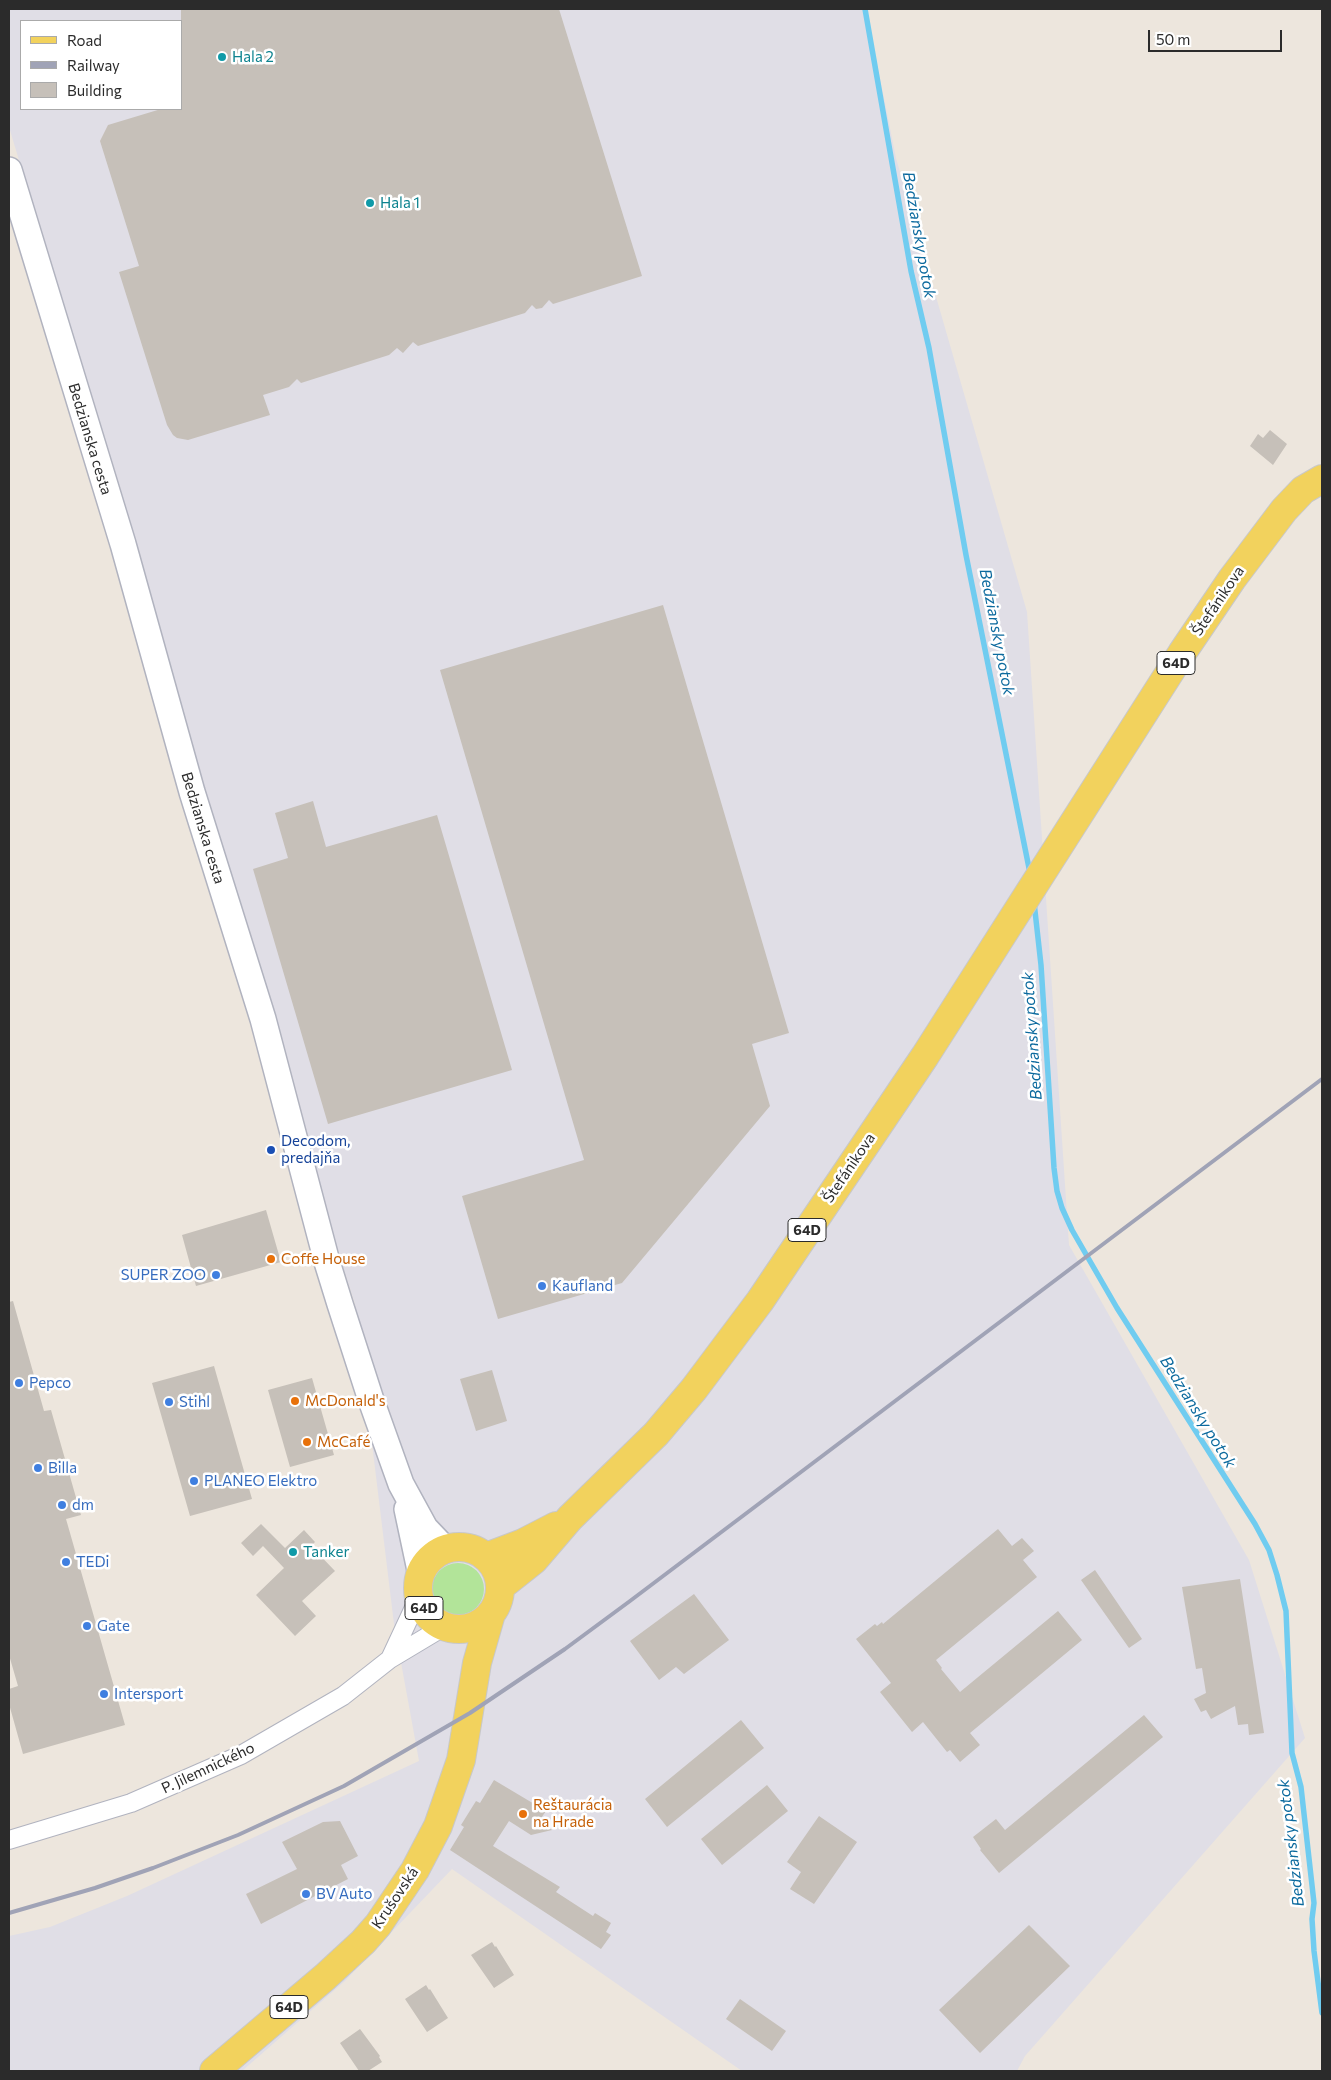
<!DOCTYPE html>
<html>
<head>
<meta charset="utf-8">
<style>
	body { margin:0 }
	#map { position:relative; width:1331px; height:2080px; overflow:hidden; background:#ede6dd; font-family:Commissioner,sans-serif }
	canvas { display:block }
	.frame { position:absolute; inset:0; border:10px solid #2b2b2b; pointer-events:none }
	.legend { position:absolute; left:20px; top:20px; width:162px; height:90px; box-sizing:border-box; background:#fff; border:1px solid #aaa; margin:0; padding:6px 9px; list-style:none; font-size:15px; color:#2b2b2b }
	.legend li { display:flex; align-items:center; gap:10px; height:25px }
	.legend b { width:25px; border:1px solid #aaa }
	.scale { position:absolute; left:1148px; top:30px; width:134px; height:22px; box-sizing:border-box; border:2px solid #2b2b2b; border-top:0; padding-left:6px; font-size:15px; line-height:18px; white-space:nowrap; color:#2b2b2b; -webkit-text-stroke:4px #fff; paint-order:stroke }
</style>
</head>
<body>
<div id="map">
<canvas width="1331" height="2080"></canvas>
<div class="frame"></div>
<ul class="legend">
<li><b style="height:6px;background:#f2d25d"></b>Road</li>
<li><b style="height:6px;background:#a0a3b6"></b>Railway</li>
<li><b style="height:14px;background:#c6c0b9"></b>Building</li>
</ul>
<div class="scale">50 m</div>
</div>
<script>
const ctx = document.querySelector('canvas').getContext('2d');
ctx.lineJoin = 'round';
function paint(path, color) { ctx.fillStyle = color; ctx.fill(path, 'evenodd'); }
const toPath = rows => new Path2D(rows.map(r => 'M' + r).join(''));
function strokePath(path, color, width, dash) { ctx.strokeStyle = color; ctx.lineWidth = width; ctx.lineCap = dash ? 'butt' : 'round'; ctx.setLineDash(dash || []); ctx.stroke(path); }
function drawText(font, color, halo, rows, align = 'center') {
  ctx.font = font + ' Commissioner,sans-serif'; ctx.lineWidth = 5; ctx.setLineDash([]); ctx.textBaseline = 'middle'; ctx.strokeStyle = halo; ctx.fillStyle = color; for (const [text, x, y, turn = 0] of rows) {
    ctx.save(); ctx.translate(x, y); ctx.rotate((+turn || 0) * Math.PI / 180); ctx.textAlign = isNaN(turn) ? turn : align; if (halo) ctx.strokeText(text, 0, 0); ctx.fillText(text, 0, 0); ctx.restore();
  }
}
paint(toPath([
	[9,9,866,9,896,158,1027,612,1069,1245,1249,1560,1305,1738,1025,2056,1017,2071,742,2071,452,1869,345,1981,242,2071,9,2071,9,1936,50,1927,127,1896,419,1761,394,1624,355,1304,185,774,28,190,9,127],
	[21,21,181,21,181,109,21,109]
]), '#e0dee6');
paint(toPath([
	'432 1589a26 26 0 1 1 52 0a26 26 0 1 1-52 0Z'
]), '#b2e499');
strokePath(toPath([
	[865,9,911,271,929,348,966,555,1030,873],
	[1034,902,1041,965,1054,1168,1057,1191,1062,1208,1072,1230,1117,1308,1255,1524,1269,1550,1277,1575,1286,1611,1292,1753,1301,1787,1314,1903,1312,1919,1314,1951,1322,2013]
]), '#70ccf0', 5.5);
paint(toPath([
	[181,9,559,9,642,276,553,304,549,300,542,308,536,309,532,305,525,313,418,346,413,342,403,353,397,348,389,355,301,383,297,379,289,387,263,395,270,415,188,440,177,438,173,435,167,425,119,272,139,266,100,141,108,125,161,109,181,109],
	[1270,430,1287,444,1273,465,1250,446,1258,434,1263,438],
	[663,605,789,1033,752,1044,770,1106,622,1283,498,1319,462,1196,584,1160,440,670],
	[313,801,326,847,437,815,512,1070,328,1124,253,869,288,858,275,813],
	[266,1210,281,1262,196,1286,182,1235],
	[13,1301,44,1411,51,1410,81,1515,66,1519,125,1725,23,1754,9,1704,9,1689,18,1686,9,1655,9,1302],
	[214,1366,252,1499,190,1516,152,1383],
	[492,1370,507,1421,476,1431,460,1379],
	[312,1378,334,1455,290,1467,268,1390],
	[261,1524,285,1548,304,1530,315,1542,311,1546,335,1571,302,1601,316,1616,295,1636,256,1595,284,1568,263,1546,253,1556,241,1543],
	[998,1529,1012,1546,1022,1538,1034,1551,1023,1560,1037,1577,936,1660,942,1668,941,1669,960,1692,1058,1611,1082,1640,970,1733,980,1745,960,1762,950,1750,947,1752,923,1722,912,1732,880,1692,891,1683,856,1639,875,1624,877,1626,882,1622,883,1624],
	[1095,1570,1142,1639,1129,1648,1081,1580],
	[1240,1579,1264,1733,1249,1735,1248,1724,1238,1725,1235,1706,1211,1719,1206,1710,1201,1712,1194,1699,1206,1693,1202,1668,1196,1669,1182,1587],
	[694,1594,729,1640,684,1674,676,1667,659,1680,630,1641],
	[1144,1715,1163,1737,999,1873,980,1850,981,1849,973,1837,996,1819,1005,1830],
	[741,1720,764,1748,667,1827,645,1799],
	[494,1780,546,1811,539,1821,552,1830,531,1835,509,1821,493,1846,560,1887,556,1892,593,1916,595,1913,611,1923,606,1932,611,1935,601,1949,450,1850,464,1827,461,1825,476,1801,480,1803],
	[767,1785,788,1811,722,1865,701,1839],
	[819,1816,857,1842,814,1904,790,1889,801,1872,787,1862],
	[340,1821,358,1856,341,1865,348,1879,261,1924,246,1894,297,1869,282,1842,323,1822],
	[1029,1925,1070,1966,980,2053,939,2010],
	[492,1942,495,1947,496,1946,514,1975,494,1988,471,1955],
	[426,1985,429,1990,430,1989,448,2018,427,2032,405,1999],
	[740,1999,786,2031,772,2051,726,2019],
	[360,2029,380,2056,379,2057,382,2062,368,2071,359,2071,340,2043]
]), '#c6c0b9');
const street = toPath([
	[390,1659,419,1597],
	[9,1840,131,1803,241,1755,343,1696,390,1659,445,1626]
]);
const secondary = toPath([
	[9,170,123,544,192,792,263,1019,327,1262,340,1304,371,1400,401,1484,425,1528,445,1549],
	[407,1509,421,1575]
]);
const primary = toPath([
	'418 1588a41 41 0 1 1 82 0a41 41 0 1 1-82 0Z',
	[486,1557,523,1543,556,1526],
	[500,1587,534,1560,570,1518,656,1434,694,1389,760,1301,925,1056,1182,653,1232,579,1284,510,1303,490,1322,479],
	[214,2071,325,1977,363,1942,378,1925,415,1870,438,1826,461,1760,477,1663,491,1614]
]);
strokePath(street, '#b1b3bf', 20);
strokePath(secondary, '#b1b3bf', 28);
strokePath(primary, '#c8c8c8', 30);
strokePath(street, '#fff', 18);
strokePath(secondary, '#fff', 25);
strokePath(primary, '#f2d25d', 28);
strokePath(toPath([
	[9,1913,95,1888,153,1868,238,1835,344,1786,470,1713,565,1649,630,1601,1322,1079]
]), '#a0a3b6', 4);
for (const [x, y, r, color] of [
	[222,57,5,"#0f9aa8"],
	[370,203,5,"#0f9aa8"],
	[271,1150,5,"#1a4fb4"],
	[271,1259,5,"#e8710a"],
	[216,1275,5,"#3f7fe0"],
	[542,1286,5,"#3f7fe0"],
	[19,1383,5,"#3f7fe0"],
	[295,1401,5,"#e8710a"],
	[169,1402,5,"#3f7fe0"],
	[307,1442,5,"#e8710a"],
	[38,1468,5,"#3f7fe0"],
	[194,1481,5,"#3f7fe0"],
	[62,1505,5,"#3f7fe0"],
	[293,1552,5,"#0f9aa8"],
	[66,1562,5,"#3f7fe0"],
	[87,1626,5,"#3f7fe0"],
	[104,1694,5,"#3f7fe0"],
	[523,1814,5,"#e8710a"],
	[306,1894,5,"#3f7fe0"]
]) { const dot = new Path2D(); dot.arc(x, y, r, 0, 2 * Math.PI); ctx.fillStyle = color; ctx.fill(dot); strokePath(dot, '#fff', 2); }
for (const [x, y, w] of [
	[1176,663,38],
	[807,1230,38],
	[424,1608,38],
	[289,2007,38]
]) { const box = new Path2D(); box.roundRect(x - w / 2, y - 11.5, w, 23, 4); ctx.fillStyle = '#fff'; ctx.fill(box); strokePath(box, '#2b2b2b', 1); }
drawText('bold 14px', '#2b2b2b', null, [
	["64D",1176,663],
	["64D",807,1230],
	["64D",424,1608],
	["64D",289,2007]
]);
drawText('15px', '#0d838f', '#fff', [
	["Hala 2",232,57],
	["Hala 1",380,203],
	["Tanker",303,1552]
], 'left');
drawText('15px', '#2b2b2b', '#fff', [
	["Bedzianska cesta",90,439,73],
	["Štefánikova",1218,601,-56],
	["Bedzianska cesta",203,828,73],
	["Štefánikova",849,1168,-56],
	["P. Jilemnického",208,1768,-25],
	["Krušovská",395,1898,-56]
]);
drawText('15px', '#164399', '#fff', [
	["Decodom,",281,1141],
	["predajňa",281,1158]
], 'left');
drawText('15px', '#c56008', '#fff', [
	["Coffe House",281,1259],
	["McDonald's",305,1401],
	["McCafé",317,1442],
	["Reštaurácia",533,1805],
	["na Hrade",533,1822]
], 'left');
drawText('15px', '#366cbe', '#fff', [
	["SUPER ZOO",206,1275,"right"],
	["Kaufland",552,1286],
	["Pepco",29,1383],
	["Stihl",179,1402],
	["Billa",48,1468],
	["PLANEO Elektro",204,1481],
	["dm",72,1505],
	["TEDi",76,1562],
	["Gate",97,1626],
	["Intersport",114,1694],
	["BV Auto",316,1894]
], 'left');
drawText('italic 16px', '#0c6a9e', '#fff', [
	["Bedziansky potok",919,235,80],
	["Bedziansky potok",997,632,79],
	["Bedziansky potok",1032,1036,-94],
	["Bedziansky potok",1198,1412,58],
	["Bedziansky potok",1291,1843,-97]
]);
</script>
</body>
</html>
